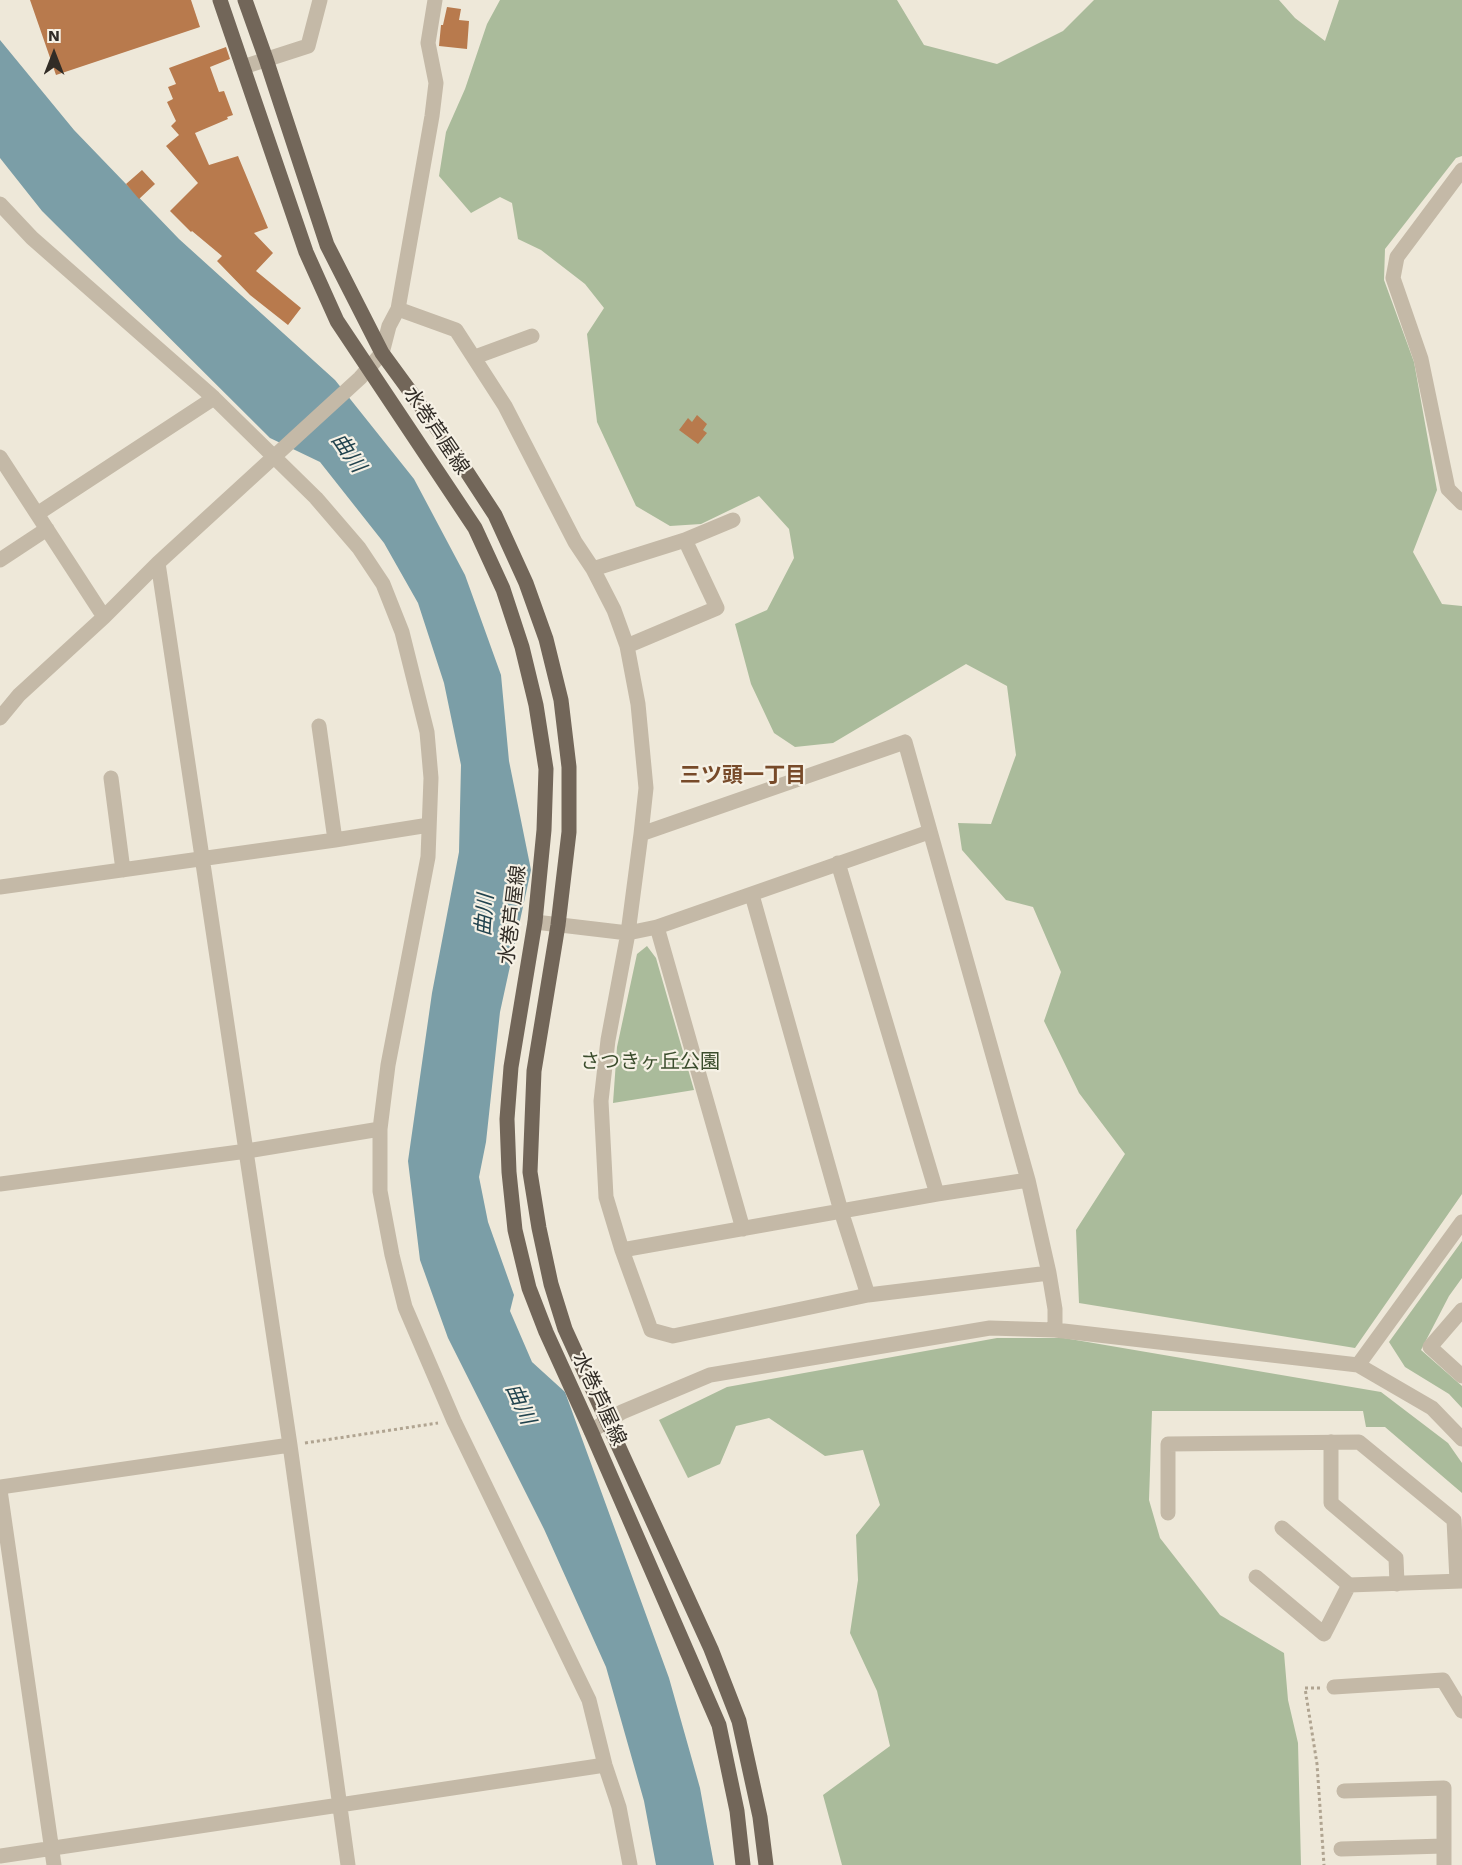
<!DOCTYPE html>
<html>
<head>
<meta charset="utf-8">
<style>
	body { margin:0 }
	#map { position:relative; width:1462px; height:1865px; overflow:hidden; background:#eee8d9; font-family:"Work Sans",sans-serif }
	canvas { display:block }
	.north { position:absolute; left:24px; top:24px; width:60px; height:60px; -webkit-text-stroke:4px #f6f1e5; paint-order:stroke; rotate:0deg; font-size:16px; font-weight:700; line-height:24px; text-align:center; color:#312c26 }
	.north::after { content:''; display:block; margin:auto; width:21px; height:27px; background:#312c26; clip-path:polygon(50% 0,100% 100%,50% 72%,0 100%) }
</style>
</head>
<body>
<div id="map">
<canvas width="1462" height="1865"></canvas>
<div class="north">N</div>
</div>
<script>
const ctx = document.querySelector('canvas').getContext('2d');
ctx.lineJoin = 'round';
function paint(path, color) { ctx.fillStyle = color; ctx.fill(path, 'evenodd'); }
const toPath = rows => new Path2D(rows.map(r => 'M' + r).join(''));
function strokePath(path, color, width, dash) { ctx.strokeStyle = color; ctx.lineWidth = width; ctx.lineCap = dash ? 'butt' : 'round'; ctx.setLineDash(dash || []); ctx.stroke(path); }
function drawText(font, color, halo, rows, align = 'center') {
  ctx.font = font + ' "Work Sans","Noto Sans JP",sans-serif'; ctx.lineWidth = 4.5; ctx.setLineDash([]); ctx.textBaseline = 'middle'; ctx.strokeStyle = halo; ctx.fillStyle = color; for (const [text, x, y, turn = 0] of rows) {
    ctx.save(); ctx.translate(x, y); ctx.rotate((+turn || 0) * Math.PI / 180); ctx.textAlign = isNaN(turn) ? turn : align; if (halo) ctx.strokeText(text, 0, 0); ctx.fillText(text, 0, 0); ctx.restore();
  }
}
paint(toPath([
	[500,0,897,0,924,45,997,64,1063,31,1094,0,1279,0,1295,18,1325,41,1339,0,1462,0,1462,156,1456,158,1385,249,1384,280,1414,362,1437,490,1413,552,1442,604,1462,606,1462,1194,1355,1348,1079,1303,1076,1230,1125,1154,1079,1093,1044,1021,1061,972,1033,907,1006,900,962,850,958,823,991,824,1016,755,1007,686,966,664,833,743,795,747,774,733,751,684,735,624,767,610,794,558,789,529,759,496,701,524,670,526,636,506,597,422,587,334,604,308,585,284,541,250,518,239,512,203,500,197,471,213,439,176,446,132,465,89,487,24],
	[647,946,656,958,694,1090,613,1103,617,1047,637,954],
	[1462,1241,1462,1278,1449,1296,1421,1350,1462,1386,1462,1408,1449,1394,1405,1367,1389,1342],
	[997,1338,1064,1338,1381,1392,1448,1443,1462,1463,1462,1493,1385,1427,1366,1427,1363,1411,1152,1411,1149,1500,1160,1538,1220,1615,1284,1653,1288,1700,1298,1743,1301,1865,842,1865,823,1795,890,1746,877,1691,850,1633,858,1580,856,1535,880,1505,863,1450,825,1456,769,1418,736,1426,720,1464,688,1478,659,1420,727,1387]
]), '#aabb9b');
paint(toPath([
	[0,40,74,130,179,239,335,380,414,479,465,575,501,675,509,761,531,870,500,1012,486,1142,479,1177,488,1222,514,1295,510,1311,532,1362,565,1392,669,1678,700,1788,714,1865,656,1865,644,1801,606,1667,544,1529,448,1338,420,1260,408,1161,432,993,459,852,461,765,444,683,418,603,384,543,320,462,270,438,42,211,0,158]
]), '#7b9ea7');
paint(toPath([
	[30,0,191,0,200,27,56,75],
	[447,7,461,9,459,20,469,21,467,49,439,46,441,25,443,25],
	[226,47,230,59,210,67,219,92,224,91,233,115,227,117,228,119,195,133,209,165,238,156,268,228,254,233,273,253,256,271,301,308,288,325,250,295,217,261,222,256,192,231,191,232,170,211,198,183,166,146,179,135,171,126,176,121,167,102,173,99,168,87,176,84,169,68],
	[142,170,155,184,139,199,126,184],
	[697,415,707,424,703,430,707,433,698,444,679,430,688,418,692,422]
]), '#b87a4d');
strokePath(toPath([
	[305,1443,438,1423],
	[1320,1688,1305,1688,1317,1764,1324,1865]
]), '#b0a491', 3, [3, 3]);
strokePath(toPath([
	[243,67,308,46,320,0],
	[1462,170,1397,257,1393,278,1421,359,1448,489,1462,503],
	[0,204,32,238,214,398,316,498,359,548,383,584,402,632,427,732,431,778,428,857,388,1065,380,1129,380,1191,392,1255,405,1307,454,1421,589,1700,605,1765,619,1807,630,1865],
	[398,309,456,330,505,406,575,542,593,569,614,610,627,646,638,704,646,788,641,834],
	[475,357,532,336],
	[0,457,104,617],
	[37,514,214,398],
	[0,560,47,529],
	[158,563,290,1445,348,1865],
	[593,569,685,540,733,520],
	[627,646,717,608,685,540],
	[0,718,19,695,104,617,158,563,360,378,382,353,389,326,398,309,432,116,436,83,428,43,435,0],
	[319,726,335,840],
	[905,742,1028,1180,937,1194,622,1250,606,1197,601,1101,608,1040,628,933,641,834,905,742],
	[111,778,123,870],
	[838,863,937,1194],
	[0,887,335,840,429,825],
	[752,895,841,1211,868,1295],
	[535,922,628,933,657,927,929,832],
	[657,927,743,1229],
	[1028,1180,1049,1273,1055,1309,1055,1330],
	[0,1184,247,1151,380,1129],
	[622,1250,651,1330,673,1336,868,1295,1049,1273],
	[1462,1310,1430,1347,1462,1376],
	[1358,1365,1462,1222],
	[591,1431,622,1412,710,1375,990,1328,1055,1330,1358,1365,1432,1408,1462,1439],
	[1331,1442,1331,1503,1396,1558,1397,1584],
	[0,1487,290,1445],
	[0,1490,54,1865],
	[1168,1513,1168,1444,1359,1442,1454,1520,1457,1581],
	[1282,1528,1349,1585],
	[1256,1577,1324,1634,1349,1585,1462,1581],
	[1334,1687,1443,1680,1462,1711],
	[1344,1791,1444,1788,1444,1865],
	[1341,1849,1444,1846],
	[0,1856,605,1765]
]), '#c4b9a7', 15);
strokePath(toPath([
	[220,0,306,252,337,321,475,528,503,589,522,647,536,705,546,769,544,830,535,922,511,1067,507,1119,509,1172,515,1230,529,1288,546,1332,591,1431,719,1725,737,1811,743,1865],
	[245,0,266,59,327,245,382,353,450,446,495,515,526,583,546,639,561,700,569,767,569,832,558,925,534,1071,530,1172,539,1228,551,1284,565,1329,711,1649,739,1721,760,1817,766,1865]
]), '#726659', 15);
drawText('20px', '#312c26', '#f6f1e5', [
	["水巻芦屋線",436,431,56],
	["水巻芦屋線",513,915,-83],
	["水巻芦屋線",599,1399,65]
]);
drawText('20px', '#3b4d2d', '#f6f1e5', [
	["さつきヶ丘公園",650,1062]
]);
drawText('italic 21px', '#21434e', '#f6f1e5', [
	["曲川",348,453,55],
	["曲川",485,915,-86],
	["曲川",520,1404,66]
]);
drawText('bold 21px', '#774a29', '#f6f1e5', [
	["三ツ頭一丁目",743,776]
]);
</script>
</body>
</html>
